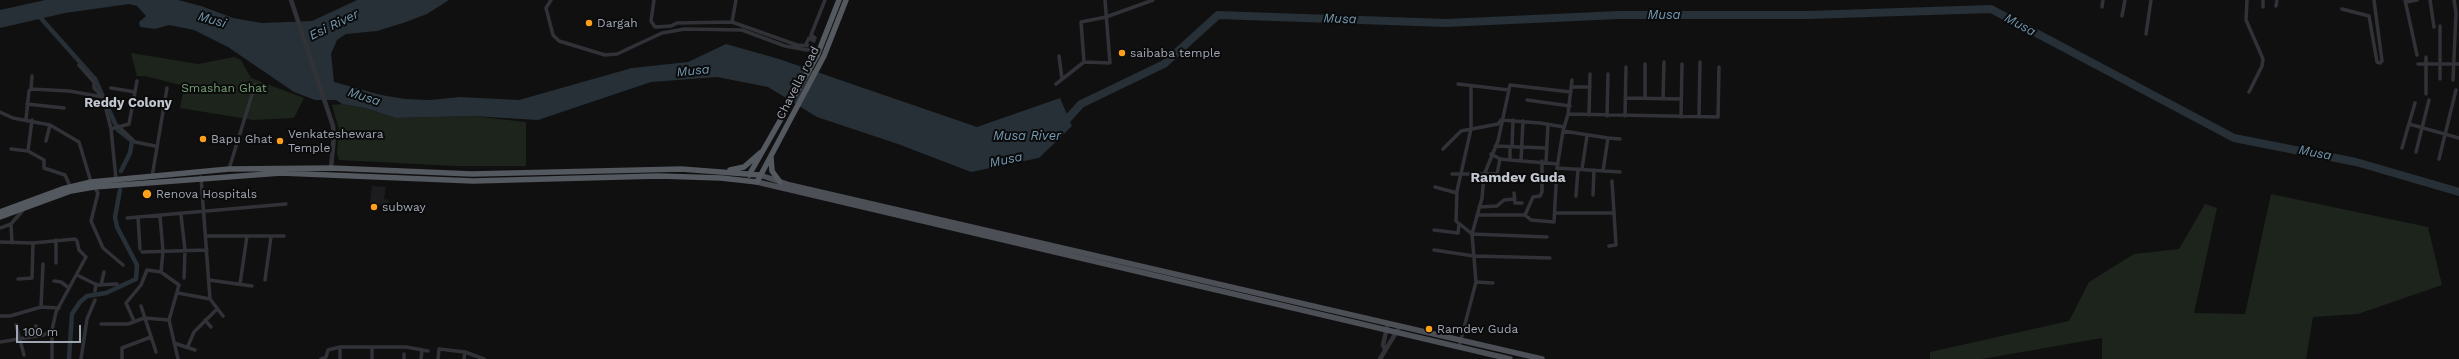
<!DOCTYPE html>
<html>
<head>
<meta charset="utf-8">
<style>
	body { margin:0 }
	#map { position:relative; width:2459px; height:359px; overflow:hidden; background:#101011; font-family:"Work Sans",sans-serif }
	canvas { display:block }
	.scale { position:absolute; left:16px; top:325px; width:65px; height:18px; box-sizing:border-box; border:2px solid #a0a7b4; border-top:0; padding-left:5px; font-size:12px; line-height:14px; white-space:nowrap; color:#a0a7b4; -webkit-text-stroke:3px #0b0b0c; paint-order:stroke }
</style>
</head>
<body>
<div id="map">
<canvas width="2459" height="359"></canvas>
<div class="scale">100 m</div>
</div>
<script>
const ctx = document.querySelector('canvas').getContext('2d');
ctx.lineJoin = 'round';
function paint(path, color) { ctx.fillStyle = color; ctx.fill(path, 'evenodd'); }
const toPath = rows => new Path2D(rows.map(r => 'M' + r).join(''));
function strokePath(path, color, width, dash) { ctx.strokeStyle = color; ctx.lineWidth = width; ctx.lineCap = dash ? 'butt' : 'round'; ctx.setLineDash(dash || []); ctx.stroke(path); }
function drawText(font, color, halo, rows, align = 'center') {
  ctx.font = font + ' "Work Sans",sans-serif'; ctx.lineWidth = 4; ctx.setLineDash([]); ctx.textBaseline = 'middle'; ctx.strokeStyle = halo; ctx.fillStyle = color; for (const [text, x, y, turn = 0] of rows) {
    ctx.save(); ctx.translate(x, y); ctx.rotate((+turn || 0) * Math.PI / 180); ctx.textAlign = isNaN(turn) ? turn : align; if (halo) ctx.strokeText(text, 0, 0); ctx.fillText(text, 0, 0); ctx.restore();
  }
}
paint(toPath([
	[372,186,386,187,384,199,389,200,387,206,370,203]
]), '#1c1c1e');
paint(toPath([
	[131,53,198,64,234,57,241,60,251,78,304,98,294,118,253,120,180,108,184,86,145,76,137,76],
	[342,104,365,108,396,118,472,116,526,122,526,166,456,166,339,160,337,154,339,130,332,105],
	[2271,194,2428,227,2442,285,2358,314,2313,317,2306,359,2102,359,2102,338,1982,359,1930,359,1930,352,2069,321,2089,282,2134,254,2179,249,2205,204,2217,208,2194,313,2245,314]
]), '#1c241c');
paint(toPath([
	[45,0,178,0,201,6,233,18,262,23,312,21,357,0,449,0,427,14,403,23,377,31,346,34,337,40,331,54,334,82,381,95,405,99,430,100,460,97,519,100,632,68,688,62,726,44,779,59,977,127,1060,98,1072,126,1039,158,971,172,898,144,817,117,768,87,717,77,651,82,538,120,472,116,396,118,365,108,342,104,336,100,315,100,294,92,228,47,194,30,169,25,155,29,140,27,139,22,146,16,137,6,129,4,65,13,0,28,0,10]
]), '#263036');
strokePath(toPath([
	[38,15,95,79,118,130,132,141,130,153,121,171],
	[69,359,72,314,80,302,87,296,106,293,136,279,137,265,117,227,115,217,120,190]
]), '#263036', 4.5);
strokePath(toPath([
	[1061,126,1081,104,1164,64,1218,15,1446,23,1619,15,1808,15,1991,9,2234,138,2356,162,2459,192]
]), '#263036', 8);
strokePath(toPath([
	[551,0,546,8,553,35,559,41,605,55,617,54,662,33,685,29,742,30,785,46,807,50,810,49],
	[654,0,651,21,655,27,671,26,677,23,732,22],
	[736,0,732,22,797,45,812,46],
	[2247,0,2246,20,2263,59,2262,66,2249,92],
	[2405,0,2417,55],
	[2430,0,2434,27],
	[2406,2,2417,0],
	[2276,6,2277,0],
	[2102,7,2103,0],
	[2263,7,2263,0],
	[2342,9,2369,16,2377,62,2380,63,2382,61,2374,0],
	[2122,16,2125,0],
	[2440,26,2440,79],
	[2146,34,2151,0],
	[815,38,811,35,825,0],
	[806,44,809,38,814,41],
	[1059,56,1062,79],
	[1084,62,1081,22,1106,17,1153,0],
	[2418,64,2459,64],
	[79,65,94,82,94,88,102,96],
	[2453,80,2456,13,2454,0],
	[1056,84,1084,62,1110,63,1105,0],
	[1458,84,1509,90],
	[1471,86,1471,129,1457,191,1456,221,1472,234,1547,237],
	[1571,87,1590,87],
	[111,88,135,92],
	[31,89,32,76],
	[2426,94,2426,57],
	[1626,98,1681,99],
	[1645,98,1645,64],
	[1663,99,1664,62],
	[1527,100,1570,106],
	[27,104,64,108],
	[0,112,13,118,50,125,79,142,91,182,98,193,91,221,103,248,123,265],
	[1568,114,1718,117,1719,67],
	[1589,115,1590,74],
	[1607,116,1608,74],
	[1625,116,1626,67],
	[1681,117,1682,64],
	[1699,117,1700,62],
	[26,119,29,91,31,89,69,91,103,97,111,129,116,179],
	[2409,124,2459,138],
	[118,126,135,142,155,146],
	[111,129,129,124,137,81],
	[1563,131,1608,138,1603,171],
	[1608,138,1620,139],
	[46,141,50,125],
	[1495,146,1546,148],
	[1512,147,1513,120],
	[2402,148,2415,103],
	[11,149,28,151,44,160,44,168,65,175,70,186],
	[1443,149,1461,131,1498,124,1501,120,1540,123,1564,127],
	[28,151,32,120],
	[2416,152,2429,100],
	[1491,154,1500,159,1510,160,1558,164],
	[2439,159,2456,90],
	[1510,160,1510,147],
	[1521,160,1523,121],
	[1546,162,1548,124],
	[1557,168,1620,172],
	[229,169,255,85],
	[1582,169,1587,136],
	[1452,174,1497,174,1500,159],
	[152,177,167,88],
	[201,177,210,299,223,316],
	[1435,187,1457,193],
	[1514,193,1515,203,1522,203],
	[1593,195,1594,170],
	[1576,196,1578,169],
	[1479,207,1497,206,1504,200,1515,199],
	[1555,213,1614,213],
	[181,215,185,250,184,278],
	[1477,215,1525,215,1533,197,1540,196,1542,192,1542,161],
	[1525,215,1531,220,1554,222,1557,168,1563,131,1568,114,1572,80],
	[160,216,163,251,161,272],
	[138,217,140,249],
	[127,218,286,204],
	[11,224,12,243],
	[0,228,11,224,24,209],
	[1434,230,1458,233,1459,224],
	[206,236,247,236,240,284],
	[247,236,284,236],
	[56,240,56,263],
	[0,242,33,243,75,239,77,241,79,250,86,257,56,312,52,330,52,359],
	[1609,246,1616,245,1612,181],
	[1434,250,1474,256,1550,258],
	[142,252,207,250],
	[77,275,97,285,117,284],
	[18,279,32,278,33,243],
	[209,280,252,286],
	[265,280,271,237],
	[54,281,61,282,69,288],
	[1476,282,1493,283],
	[101,285,104,272],
	[95,291,96,284],
	[178,293,210,299],
	[141,306,156,352],
	[41,307,43,264],
	[0,316,10,316,41,307,59,308],
	[205,320,211,327],
	[134,321,126,303,141,285,147,270,161,272,179,285,169,320,178,359],
	[101,324,128,324,144,318,169,320],
	[16,325,24,355],
	[36,326,39,336],
	[0,342,44,335,52,330],
	[174,343,195,350],
	[188,346,194,332,217,309],
	[340,347,340,359],
	[1459,347,1476,282,1472,234,1482,198,1484,175,1498,141,1510,85,1571,92],
	[372,348,372,359],
	[81,359,87,319,95,300],
	[122,359,122,348,151,337],
	[321,359,326,357,328,350,340,347,406,347,428,351],
	[404,359,404,354],
	[421,359,422,350],
	[438,359,439,349,465,352,484,359],
	[464,359,465,352]
]), '#313237', 3.5);
strokePath(toPath([
	[291,0,333,126,334,136,331,168],
	[1385,349,1383,345,1388,323],
	[1380,359,1400,326]
]), '#313237', 4.5);
strokePath(toPath([
	[760,175,790,185,1542,359],
	[757,182,1510,359]
]), '#4c4f56', 5.5);
strokePath(toPath([
	[771,157,772,171,780,182],
	[730,170,744,167,760,153],
	[749,175,817,56,839,0],
	[0,212,62,189,91,182,229,169,331,168,472,174,681,169,760,175],
	[0,217,71,191,94,187,281,173,473,181,659,176,721,178,757,182,824,56,846,0]
]), '#54585f', 5.5);
for (const [x, y, r, color] of [
	[589,23,4,"#ffa01a"],
	[1122,53,4,"#ffa01a"],
	[203,139,4,"#ffa01a"],
	[280,141,4,"#ffa01a"],
	[147,194,5,"#ffa01a"],
	[374,207,4,"#ffa01a"],
	[1429,329,4,"#ffa01a"]
]) { const dot = new Path2D(); dot.arc(x, y, r, 0, 2 * Math.PI); ctx.fillStyle = color; ctx.fill(dot); strokePath(dot, '#0b0b0c', 1.5); }
drawText('12px', '#a0a7b4', '#0b0b0c', [
	["Dargah",597,23],
	["saibaba temple",1130,53],
	["Venkateshewara",288,134],
	["Temple",288,148],
	["Bapu Ghat",211,139],
	["Renova Hospitals",156,194],
	["subway",382,207],
	["Ramdev Guda",1437,329]
], 'left');
drawText('12px', '#a0a7b4', '#0b0b0c', [
	["Chavella road",798,83,-63]
]);
drawText('12px', '#76a075', '#0b0b0c', [
	["Smashan Ghat",224,88]
]);
drawText('italic 13px', '#739ab2', '#0b0b0c', [
	["Musa",1664,15],
	["Musa",1340,19,2],
	["Musi",212,20,16],
	["Esi River",334,25,-26],
	["Musa",2020,25,28],
	["Musa",693,71,-6],
	["Musa",364,97,18],
	["Musa River",1027,136],
	["Musa",2315,153,11],
	["Musa",1006,160,-12]
]);
drawText('bold 13px', '#c1c6cf', '#0b0b0c', [
	["Reddy Colony",128,103]
]);
drawText('bold 14px', '#c1c6cf', '#0b0b0c', [
	["Ramdev Guda",1518,178]
]);
</script>
</body>
</html>
